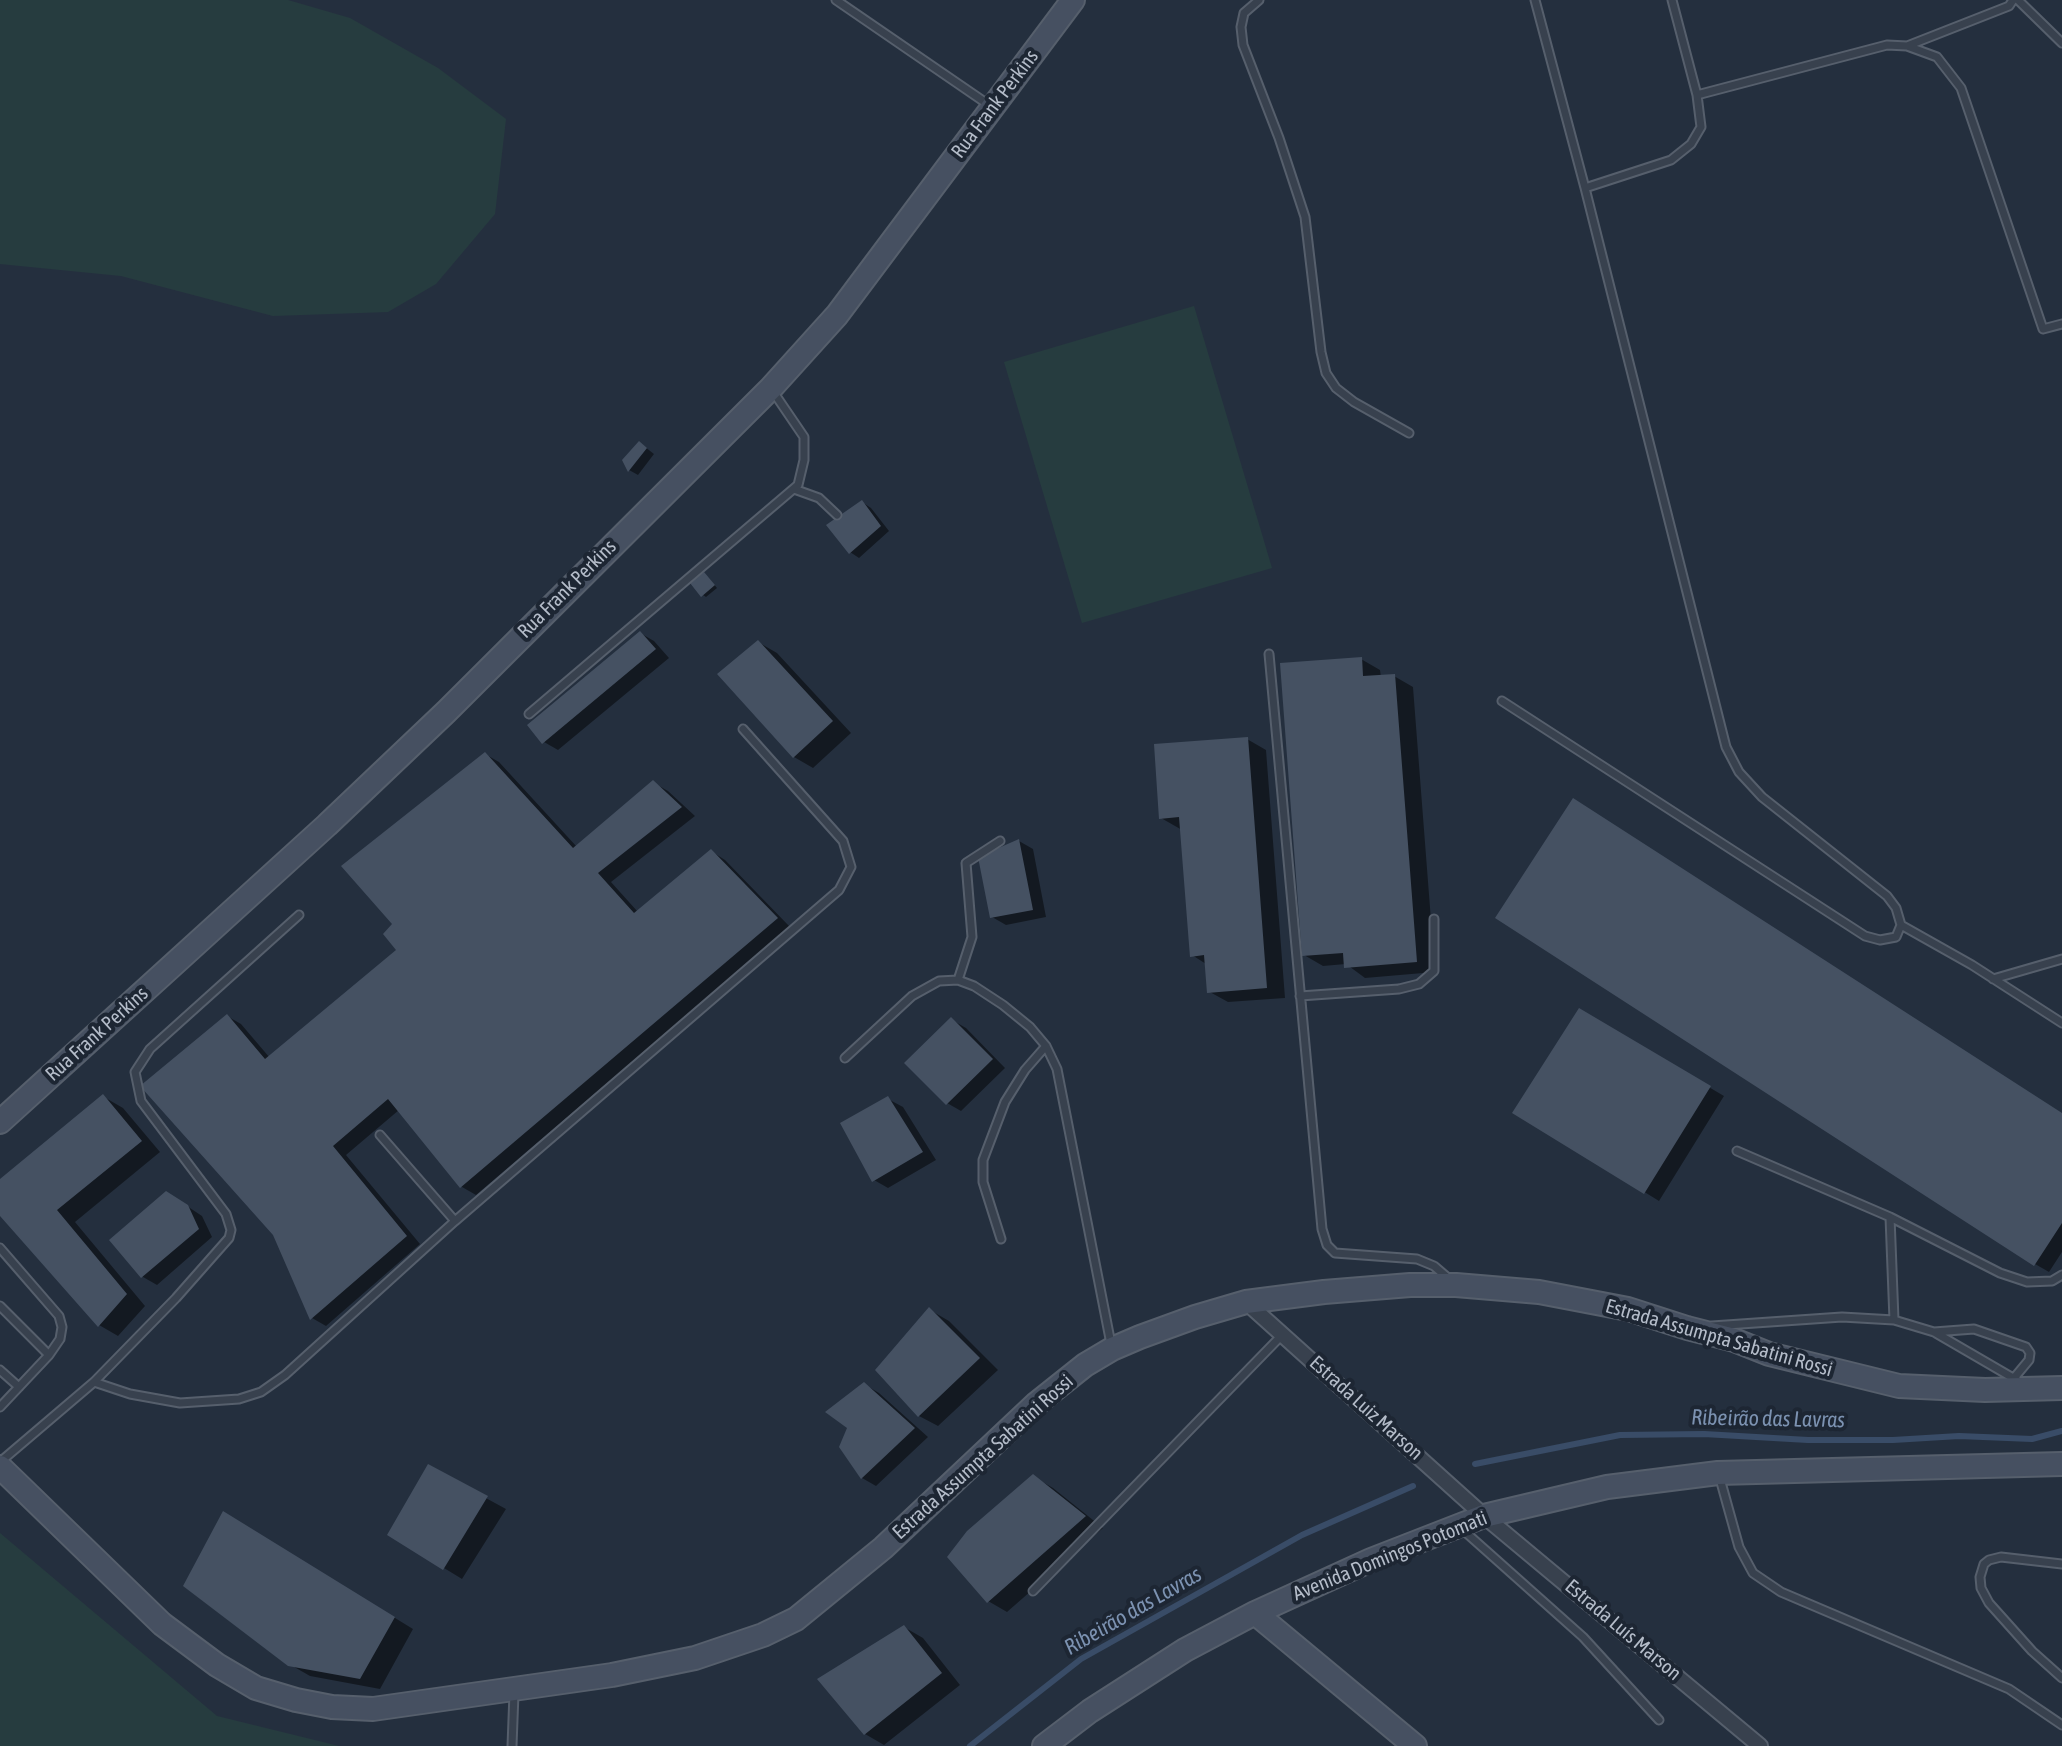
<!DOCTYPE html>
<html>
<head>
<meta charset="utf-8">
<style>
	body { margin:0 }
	canvas { display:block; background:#242f3e }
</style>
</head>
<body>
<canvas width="2062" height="1746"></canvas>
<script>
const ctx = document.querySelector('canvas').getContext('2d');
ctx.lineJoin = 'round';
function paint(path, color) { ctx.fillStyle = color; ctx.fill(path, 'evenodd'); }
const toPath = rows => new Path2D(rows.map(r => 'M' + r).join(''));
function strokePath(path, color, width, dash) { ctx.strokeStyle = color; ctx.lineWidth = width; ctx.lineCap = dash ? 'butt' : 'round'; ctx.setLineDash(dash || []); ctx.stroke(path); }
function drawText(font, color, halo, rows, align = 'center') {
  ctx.font = font + ' "Asap Condensed",sans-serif'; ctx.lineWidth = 8; ctx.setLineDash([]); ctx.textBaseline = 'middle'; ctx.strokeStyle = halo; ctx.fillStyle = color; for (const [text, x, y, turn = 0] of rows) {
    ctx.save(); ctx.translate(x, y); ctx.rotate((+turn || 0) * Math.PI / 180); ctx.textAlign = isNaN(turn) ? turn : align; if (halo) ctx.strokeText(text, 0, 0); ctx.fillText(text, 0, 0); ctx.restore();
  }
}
paint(toPath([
	[0,0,288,0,350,18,438,68,506,119,495,214,436,284,388,312,273,316,121,276,0,264],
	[1194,306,1272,568,1082,623,1004,362],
	[0,1533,217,1716,339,1746,0,1746]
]), '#263c3f');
paint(toPath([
	[640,443,654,454,638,475,629,470],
	[862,502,871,508,889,531,859,558,850,552],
	[708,577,717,588,706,597,703,595],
	[640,633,654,641,669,658,558,750,544,742],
	[758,642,777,653,851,733,813,768,794,757],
	[1361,659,1380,670,1381,677,1394,676,1413,687,1435,972,1365,978,1346,964,1323,966,1304,955],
	[1247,739,1266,750,1285,998,1228,1002,1208,991,1206,964,1192,955,1182,830,1161,818],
	[485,754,499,762,577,847,654,783,668,791,695,816,611,882,638,912,711,851,725,860,790,927,476,1195,462,1187,399,1110,346,1155,420,1244,326,1326,312,1318,227,1016,241,1024,270,1058,398,950,395,924],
	[1019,841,1033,849,1046,917,1006,925,992,917],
	[1580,1011,1724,1096,1659,1201,1515,1112],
	[952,1020,966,1028,1005,1068,961,1111,947,1103],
	[104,1097,123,1108,160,1152,75,1222,145,1306,118,1336,99,1325,0,1213,0,1182],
	[888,1099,903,1107,936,1160,888,1188,874,1180],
	[2062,1115,2062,1252,2049,1272,2035,1264],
	[181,1202,202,1216,212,1237,157,1285,143,1277,111,1241],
	[930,1310,949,1321,998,1370,938,1426,919,1416],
	[864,1384,879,1393,928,1437,876,1486,862,1478,841,1447],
	[429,1467,506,1509,462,1579,444,1568],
	[1034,1477,1053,1488,1103,1528,1007,1612,988,1601],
	[242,1524,413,1629,380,1689,310,1676,289,1664],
	[904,1627,923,1638,960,1685,884,1745,865,1734]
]), '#0007');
strokePath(toPath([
	[1475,1464,1620,1435,1704,1434,1808,1440,1893,1440,1959,1436,2032,1439,2062,1431],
	[970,1746,1081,1659,1302,1535,1413,1486]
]), '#394c67', 6);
paint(toPath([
	[639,441,647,448,628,472,622,460],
	[862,500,881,526,849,554,826,525],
	[704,572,715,585,701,597,690,583],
	[640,631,656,649,542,744,527,725],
	[758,640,833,721,793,758,717,674],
	[1362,657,1363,676,1395,674,1417,962,1344,968,1343,953,1302,956,1280,663],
	[1248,737,1267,988,1207,993,1204,955,1190,957,1179,817,1159,819,1154,744],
	[485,752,573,848,653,780,682,807,598,873,634,913,711,849,778,918,460,1188,388,1099,333,1146,407,1236,310,1320,273,1235,140,1086,227,1014,265,1059,396,950,383,934,392,924,341,866],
	[1573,798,2062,1113,2062,1223,2034,1266,1495,918],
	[1019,839,1033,910,990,918,978,857],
	[1579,1008,1711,1086,1644,1194,1512,1113],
	[951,1017,993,1059,946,1105,904,1063],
	[103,1094,142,1141,57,1210,127,1294,98,1327,0,1216,0,1179],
	[888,1096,923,1152,872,1182,840,1123],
	[166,1191,188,1205,199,1229,141,1278,109,1240],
	[929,1307,980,1358,918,1417,875,1370],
	[864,1382,915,1428,861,1479,839,1447,847,1428,825,1412],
	[428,1464,488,1496,443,1570,387,1535],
	[1033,1474,1086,1516,987,1603,947,1557,967,1531],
	[223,1511,395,1617,360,1679,288,1666,183,1586],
	[904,1625,942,1673,864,1735,817,1679]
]), '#455162');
const lane = toPath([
	[836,0,989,105],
	[1259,0,1244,13,1241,27,1243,45,1279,138,1305,217,1321,352,1326,373,1336,388,1354,402,1409,433],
	[2018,0,2062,43],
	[1907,46,2009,6,2013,0],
	[1697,95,1887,45,1907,46,1937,57,1961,88,2043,329,2062,324],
	[1585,188,1671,160,1691,144,1701,127,1697,95,1672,0],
	[794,489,819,498,837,515],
	[1269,654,1322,1229,1327,1245,1335,1253,1417,1259,1434,1266,1448,1278],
	[1502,701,1865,936,1880,940,1896,937,1901,925,1896,908,1887,896,1762,797,1739,772,1726,747,1585,188,1535,0],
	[529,714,798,485,804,460,804,437,772,390],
	[1901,925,1972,965,2062,1023],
	[1993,979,2062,959],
	[958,980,972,937,966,863,1000,841],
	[1300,996,1399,989,1419,984,1434,971,1434,919],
	[845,1058,912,996,939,981,958,980,974,986,1003,1005,1030,1027,1046,1046,1057,1069,1111,1344],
	[380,1135,455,1221],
	[1737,1151,1890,1217,1894,1320],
	[1890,1217,2000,1273,2027,1282,2052,1281,2062,1275],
	[1001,1239,983,1182,983,1160,1005,1102,1025,1070,1046,1046],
	[0,1248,59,1316,62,1327,60,1339,49,1355],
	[0,1306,49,1355,0,1407],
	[1712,1326,1842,1317,1894,1320,1934,1332,2020,1382],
	[1934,1332,1974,1329,2026,1347,2030,1353,2029,1360,2014,1378],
	[0,1370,19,1387],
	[94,1382,130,1394,180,1403,239,1399,261,1392,285,1375,455,1221,839,890,851,867,843,841,743,729],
	[0,1462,94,1382,176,1298,229,1238,231,1230,226,1214,141,1101,135,1072,150,1049,299,915],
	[1719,1475,1739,1547,1753,1573,1781,1592,2009,1689,2062,1725],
	[1463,1530,1583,1637,1659,1720],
	[2062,1564,2001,1557,1989,1560,1984,1564,1980,1577,1981,1588,1989,1603,2032,1651,2062,1678],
	[1033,1591,1283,1334],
	[512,1746,514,1693]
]);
const street = toPath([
	[1246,1302,1484,1516,1760,1746]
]);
const secondary = toPath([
	[0,1122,327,825,446,712,771,388,837,315,1073,0],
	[0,1467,162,1624,217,1665,256,1688,296,1700,332,1707,373,1709,612,1675,695,1658,763,1635,796,1619,883,1548,1036,1404,1085,1365,1112,1349,1140,1337,1195,1317,1246,1302,1324,1292,1410,1285,1456,1285,1539,1292,1628,1309,1687,1328,1734,1340,1769,1354,1899,1386,1985,1390,2062,1388],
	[1255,1613,1415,1746],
	[1044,1746,1090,1711,1185,1650,1255,1613,1371,1560,1484,1516,1607,1487,1718,1473,2062,1464]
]);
strokePath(lane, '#565f6c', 11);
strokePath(street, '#565f6c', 18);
strokePath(secondary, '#565f6c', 26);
strokePath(lane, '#38414e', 7);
strokePath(street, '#38414e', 14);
strokePath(secondary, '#465061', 22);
drawText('20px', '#b4bcc9', '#1d2633', [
	["Rua Frank Perkins",995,104,-53],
	["Rua Frank Perkins",567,589,-45],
	["Rua Frank Perkins",97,1034,-42],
	["Estrada Assumpta Sabatini Rossi",1719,1338,16],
	["Estrada Luiz Marson",1366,1408,42],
	["Estrada Assumpta Sabatini Rossi",983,1457,-42],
	["Avenida Domingos Potomati",1390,1556,-22],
	["Estrada Luís Marson",1623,1630,40]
]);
drawText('italic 22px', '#7c92b1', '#1d2633', [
	["Ribeirão das Lavras",1768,1419,1],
	["Ribeirão das Lavras",1133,1611,-30]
]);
</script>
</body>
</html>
